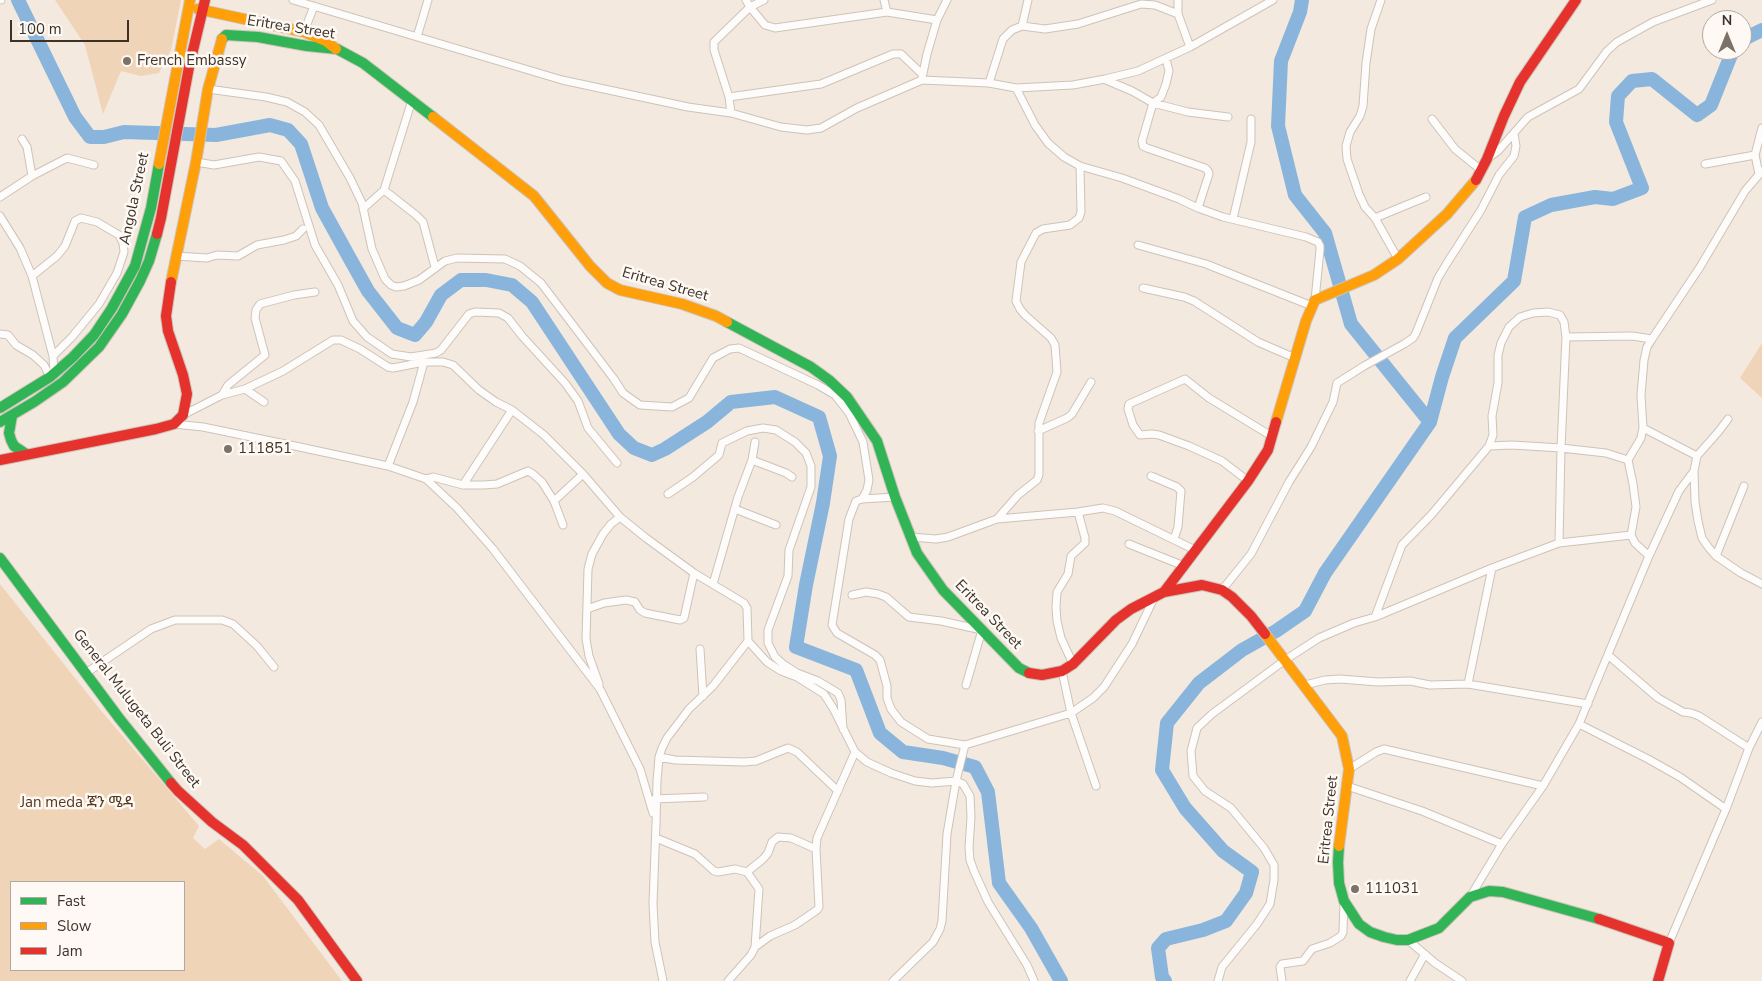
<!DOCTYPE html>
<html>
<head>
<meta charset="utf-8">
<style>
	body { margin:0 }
	#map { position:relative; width:1762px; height:981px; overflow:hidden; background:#f4e9de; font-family:"Nunito Sans",sans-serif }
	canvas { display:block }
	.legend { position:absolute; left:10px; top:881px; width:175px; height:90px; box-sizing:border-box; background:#fef9f4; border:1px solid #b0a9a2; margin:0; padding:6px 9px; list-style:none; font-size:15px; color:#3c3228 }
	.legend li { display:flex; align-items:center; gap:10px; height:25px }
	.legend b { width:25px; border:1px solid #b0a9a2 }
	.north { position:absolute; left:1702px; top:10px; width:50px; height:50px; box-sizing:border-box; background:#fef9f4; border:1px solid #b0a9a2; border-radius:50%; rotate:0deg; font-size:14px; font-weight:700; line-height:20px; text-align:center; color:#3c3228 }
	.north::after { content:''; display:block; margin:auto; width:18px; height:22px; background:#7c7268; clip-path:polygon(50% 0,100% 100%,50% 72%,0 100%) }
	.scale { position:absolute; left:10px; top:20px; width:119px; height:22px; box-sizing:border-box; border:2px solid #3c3228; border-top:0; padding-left:6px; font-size:15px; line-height:18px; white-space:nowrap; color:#3c3228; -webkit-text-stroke:4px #fef9f4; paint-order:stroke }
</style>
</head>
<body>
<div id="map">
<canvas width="1762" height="981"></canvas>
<ul class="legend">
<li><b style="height:6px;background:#30b455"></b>Fast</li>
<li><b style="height:6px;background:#ff9f0a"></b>Slow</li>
<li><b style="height:6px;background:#e5322d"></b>Jam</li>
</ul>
<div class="north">N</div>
<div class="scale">100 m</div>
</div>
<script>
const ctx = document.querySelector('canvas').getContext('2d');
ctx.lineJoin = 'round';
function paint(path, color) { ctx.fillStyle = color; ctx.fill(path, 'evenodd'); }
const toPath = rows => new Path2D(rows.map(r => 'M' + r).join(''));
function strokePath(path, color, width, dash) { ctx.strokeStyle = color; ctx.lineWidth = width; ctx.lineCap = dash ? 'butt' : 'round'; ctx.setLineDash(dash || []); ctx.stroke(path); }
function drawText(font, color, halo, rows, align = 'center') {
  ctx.font = font + ' "Nunito Sans","Noto Sans Ethiopic",sans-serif'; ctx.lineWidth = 5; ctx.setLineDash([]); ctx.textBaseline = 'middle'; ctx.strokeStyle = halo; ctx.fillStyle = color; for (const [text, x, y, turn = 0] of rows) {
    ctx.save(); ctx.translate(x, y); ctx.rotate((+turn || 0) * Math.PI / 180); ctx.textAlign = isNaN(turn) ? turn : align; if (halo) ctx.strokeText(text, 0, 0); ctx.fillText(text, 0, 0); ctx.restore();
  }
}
paint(toPath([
	[55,0,181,0,171,50,159,73,141,76,121,71,103,114,85,45],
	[1762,343,1762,398,1740,378],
	[0,584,103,713,199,826,193,838,205,849,219,839,263,876,342,981,0,981],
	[184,882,184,970,11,970,11,882]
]), '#f0d4b7');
strokePath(toPath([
	[18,0,75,117,90,137,104,137,124,132,216,135,270,125,288,130,301,144,322,208,349,257,368,291,397,328,415,335,426,322,441,295,461,280,486,280,512,285,532,302,619,434,634,448,652,455,665,449,707,422,731,402,775,397,819,417,830,456,823,503,806,585,796,647,856,670,880,733,903,752,943,758,975,767,988,792,999,883,1031,928,1061,981],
	[1302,0,1300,12,1281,61,1278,126,1295,195,1325,233,1351,324,1430,422],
	[1742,40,1762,30],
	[1165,981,1162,977,1158,948,1166,939,1203,930,1226,921,1246,893,1252,872,1223,851,1185,808,1162,770,1167,723,1199,683,1242,650,1276,631,1305,611,1325,573,1430,422,1442,377,1455,338,1514,281,1525,217,1551,205,1595,197,1613,199,1642,188,1616,122,1618,96,1632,81,1652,79,1697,115,1711,105,1733,50]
]), '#89b5dc', 14);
const street = toPath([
	[0,0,1,0],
	[293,0,562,80,688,107,731,113,781,127,807,130,821,128,857,108,922,80,989,83,1016,88,1035,125,1048,143,1064,157,1080,166,1122,178,1179,199,1198,208,1223,217,1306,237,1318,242,1320,246,1320,250,1315,300],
	[746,0,750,7,765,25,775,28,887,12,937,20],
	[884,0,887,12],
	[1381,0,1371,29,1366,63,1363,106,1360,116,1350,132,1346,146,1347,159,1359,194,1365,207,1375,218,1398,259],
	[1022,26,1028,0],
	[304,32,314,6],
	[417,37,428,0],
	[1190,47,1273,0],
	[1166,59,1169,71,1166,84,1161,97,1153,103,1142,141,1143,146,1147,148,1205,168,1208,171,1209,174,1198,208],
	[922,78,927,54,937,20,947,0],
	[1106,80,1132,91,1153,103,1188,112,1228,117],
	[989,83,1003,39,1012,30,1022,26,1045,29,1078,24,1141,4,1155,5,1178,14],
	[1016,88,1073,85,1105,79,1138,71,1190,47,1178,14,1178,0],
	[208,89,266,97,287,102,305,112,319,125,350,178,362,203,372,249,385,279,391,285,396,287,404,286,419,280,445,261,457,258,505,259,520,266,541,283,614,379,623,393,640,405,672,407,689,398,713,358,730,349,739,348,818,385,835,395,849,413,863,442,869,480,867,490,862,499],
	[729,97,821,84,893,54,901,54,922,74],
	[731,113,729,97,714,50,714,42,750,7,764,0],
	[1432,119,1455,149,1481,170],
	[22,139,27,147,32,176],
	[1487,159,1498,151,1528,117,1579,89,1607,51,1617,42,1653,22,1712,0],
	[196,162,214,165,259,157,281,161,295,181,315,245,338,285,353,321,367,337,392,354,411,357,436,353,441,350,469,314,475,312,499,313,508,318,522,336,565,383,578,401,588,428,617,463],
	[1705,164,1755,155],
	[1759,174,1755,155,1762,128],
	[384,190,416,215,423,222,435,267],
	[0,197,32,176,67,158,94,165],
	[365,207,384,190,412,100],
	[0,216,20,248,32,276,53,356,54,375],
	[1375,218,1426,197],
	[1233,219,1251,142,1251,119],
	[1138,245,1206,264,1312,306],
	[176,256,207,258,217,255,238,256,257,245,284,240,296,236,303,229],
	[32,276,57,256,65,246,75,221,81,218,97,222,119,235,123,243,124,252,117,273,99,304,72,337,53,356],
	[1143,288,1184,297,1194,301,1258,342,1295,358],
	[0,334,8,335,16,345,33,355,44,365,50,377],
	[1652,339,1700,267,1745,191,1762,171],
	[245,389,264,402],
	[222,395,228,385,265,355,255,318,256,310,260,304,294,295,315,292],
	[183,415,222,395,245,389,283,371,333,340,341,340,360,349,388,367,393,368,424,362,443,362,453,365,479,390,496,402,512,410,544,435,583,474,620,517,646,538,694,573,744,603,747,608,748,641,713,686,689,709,667,738,662,748,659,757,657,781,656,826],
	[174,424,203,427,295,446,388,466,426,479,457,508,493,549,600,689,640,769,653,813],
	[1038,431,1067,418,1072,414,1091,382],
	[1489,446,1493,435,1492,416,1498,383,1498,355,1501,343,1509,327,1520,317,1533,313,1548,312,1560,315,1564,322,1566,337],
	[1697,456,1719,431,1728,419],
	[752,460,786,473,792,477],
	[1628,460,1641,438,1643,428],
	[388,466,413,402,424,362],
	[1151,476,1177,487,1181,491,1178,527,1174,539],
	[426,479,433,477,463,485,484,485,497,484,528,471,533,474,542,482,554,501,563,525],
	[1248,481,1222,461,1189,446,1159,435,1152,434,1140,435,1133,425,1128,409,1129,404,1185,379,1209,398,1273,437],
	[463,485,512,410],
	[668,494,693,477,719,455,722,443,747,431,763,428,776,430,795,442,806,453,811,466,811,487,789,550,788,576,768,630,768,643,775,657,783,664,797,673,818,681,838,693,841,700,843,729],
	[895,497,862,499,856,501,849,519,832,625,837,633,875,655,880,660,887,686,887,698,891,709,901,722,928,739,965,745,1071,713,1093,698,1104,687,1132,644,1155,596],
	[554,501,583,474],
	[735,509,776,525],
	[997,519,1018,495,1037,480,1039,475,1039,423,1057,372,1055,345,1051,338,1025,315,1020,309,1016,301,1021,262,1036,233,1043,229,1070,225,1079,218,1081,212,1080,166],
	[1631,535,1635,543,1649,556,1679,491,1694,471],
	[911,537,936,539,948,537,997,519,1078,512],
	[1129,544,1184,566],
	[1716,556,1744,486],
	[713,584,738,497,752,460,755,442],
	[1222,590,1251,554,1289,482,1311,447,1333,402,1337,383,1364,366,1404,344,1413,338,1416,333,1438,278,1447,263,1481,210,1499,175,1514,156,1516,146,1514,134],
	[852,595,866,592,878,594,886,597,909,617,941,621,982,630,966,685],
	[587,609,604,603,626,600,635,602,640,610,645,613,680,620,684,618,694,573],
	[1375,617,1402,545,1432,514,1489,446,1512,445,1561,448,1559,543],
	[748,641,767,662,781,671,797,677,824,694,833,708,855,752,867,762,891,773,915,781,932,783,956,781,963,784,970,796,971,817,969,847,970,860,974,871,988,902,1027,965,1034,981],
	[700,649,703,696],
	[1608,655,1658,698,1683,712,1691,713,1699,716,1749,748],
	[1073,664,1061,638,1057,621,1056,607,1057,592,1068,574,1071,556,1085,543,1085,538,1078,512,1103,508,1115,511,1195,550],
	[1062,671,1071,713,1096,786],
	[86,673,151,629,175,620,222,620,233,624,257,646,274,667],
	[599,684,589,656,586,639,588,569,592,554,603,534,611,524,620,517],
	[1468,684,1492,568],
	[1305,685,1325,680,1340,679,1378,682,1410,681,1430,685,1468,684,1588,704],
	[1579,724,1648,759,1680,777,1726,809],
	[659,757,675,760,744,762,756,761,788,748,797,752,838,791],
	[1349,769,1376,752,1384,749,1543,786],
	[1347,786,1422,811,1502,844],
	[655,799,704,797],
	[656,824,653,904,655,942,663,981],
	[656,838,695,854,714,871,718,872,735,869,747,872,759,889,755,947],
	[747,872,763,859,768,853,772,842,778,837,791,838,816,849],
	[1470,897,1502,844,1543,786,1579,724,1649,556],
	[1408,940,1435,963,1462,981],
	[1669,943,1726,809,1749,748,1762,722],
	[728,981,751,955,755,947,770,936,795,925,817,910,819,907,816,849,817,838,855,752],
	[893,981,933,942,940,929,942,921,947,834,956,781,965,745],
	[1218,981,1222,967,1257,924,1270,904,1274,880,1274,865,1264,848,1231,808,1205,791,1193,776,1191,751,1197,728,1212,714,1285,660,1319,638,1354,623,1375,617,1492,568,1559,543,1631,535,1636,507,1633,484,1628,460,1606,453,1561,448,1566,337,1632,336,1652,339,1647,347,1644,360,1641,395,1643,428,1697,456,1694,471,1695,502,1698,521,1702,538,1709,548,1716,556,1741,573,1762,584],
	[1282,981,1280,967,1282,964,1303,961,1312,949,1330,943,1341,936,1343,932,1344,901],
	[1410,981,1425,954]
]);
const fast = toPath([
	[222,39,226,35,258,37,307,46,337,49,363,63,433,117],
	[727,322,811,367,829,380,847,397,877,441,895,497,917,553,943,590,1019,668,1029,673],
	[0,408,50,377,73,357,94,335,112,308,135,266,151,208,159,164],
	[12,416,9,433,11,440,14,446,26,454],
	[0,422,34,402,63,382,99,347,122,314,140,281,149,261,157,234],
	[0,558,119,718,171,783],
	[1339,846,1338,862,1339,883,1344,901,1359,924,1370,932,1384,937,1397,940,1408,940,1439,928,1470,897,1489,891,1503,892,1599,919]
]);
const slow = toPath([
	[198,9,304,32,326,41,336,49],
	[433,117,534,196,590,266,607,283,620,290,682,304,716,316,727,322],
	[159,164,190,0],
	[171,282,196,162,208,89,222,39],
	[1276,422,1306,321,1315,300,1374,275,1398,259,1447,214,1476,180],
	[1265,634,1342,736,1349,769,1339,846]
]);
const jam = toPath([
	[1476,180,1487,159,1504,116,1520,82,1576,0],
	[157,234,161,218,189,67,205,0],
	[0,460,156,429,174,424,183,415,187,394,183,375,168,331,166,316,171,282],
	[1164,592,1248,481,1268,450,1276,422],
	[1029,673,1042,675,1062,671,1073,664,1116,620,1131,609,1164,592,1202,585,1222,590,1232,597,1251,616,1265,634],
	[171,783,178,791,212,822,243,845,298,900,357,981],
	[1599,919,1669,943,1658,981]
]);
strokePath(street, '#cdc3b9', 9);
strokePath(fast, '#cdc3b9', 12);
strokePath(slow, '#cdc3b9', 12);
strokePath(jam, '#cdc3b9', 12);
strokePath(street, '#fdfcfa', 7);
strokePath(fast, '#30b455', 10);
strokePath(slow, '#ff9f0a', 10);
strokePath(jam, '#e5322d', 10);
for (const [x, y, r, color] of [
	[127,61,5,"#7c7268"],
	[228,449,5,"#7c7268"],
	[1355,889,5,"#7c7268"]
]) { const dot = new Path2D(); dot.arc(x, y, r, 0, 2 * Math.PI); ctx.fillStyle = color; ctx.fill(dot); strokePath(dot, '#fef9f4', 2); }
drawText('15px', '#3c3228', '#fef9f4', [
	["Eritrea Street",291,28,9],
	["Angola Street",135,199,-78],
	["Eritrea Street",665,285,16],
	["Eritrea Street",988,615,46],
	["General Mulugeta Buli Street",136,709,52],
	["Eritrea Street",1329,820,-84]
]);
drawText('15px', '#3c3228', '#fef9f4', [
	["French Embassy",137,61],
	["111851",238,449],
	["111031",1365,889]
], 'left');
drawText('15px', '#54391c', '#fef9f4', [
	["Jan meda ጃን ሜዳ",77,803]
]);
</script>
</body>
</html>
